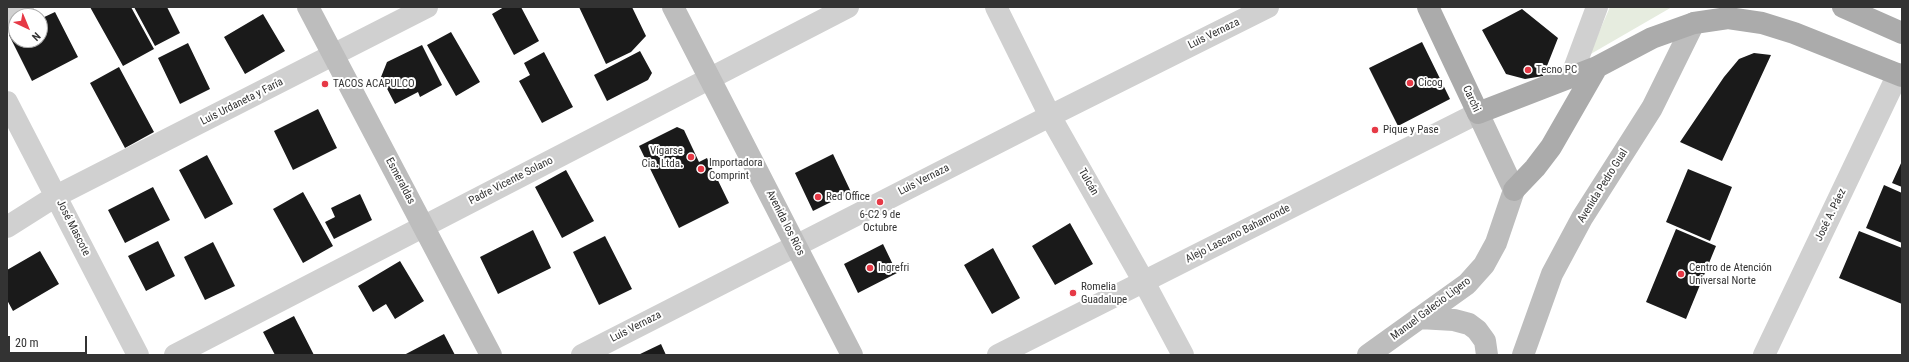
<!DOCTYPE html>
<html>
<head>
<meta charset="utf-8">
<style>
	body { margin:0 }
	#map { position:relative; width:1909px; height:362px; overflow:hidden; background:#fff; font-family:"Roboto Condensed",sans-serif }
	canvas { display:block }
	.frame { position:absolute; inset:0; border:8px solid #333; pointer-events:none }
	.north { position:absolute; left:8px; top:8px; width:40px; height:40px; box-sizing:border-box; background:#fff; border:1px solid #adadad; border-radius:50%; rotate:136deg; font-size:11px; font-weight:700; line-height:16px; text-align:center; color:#333 }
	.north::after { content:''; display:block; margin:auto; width:14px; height:18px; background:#e63946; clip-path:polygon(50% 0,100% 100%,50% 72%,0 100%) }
	.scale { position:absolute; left:8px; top:336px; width:79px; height:18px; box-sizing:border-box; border:2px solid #333; border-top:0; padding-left:5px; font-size:12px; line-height:14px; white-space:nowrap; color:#333; -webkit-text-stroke:3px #fff; paint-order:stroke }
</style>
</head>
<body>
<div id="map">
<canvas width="1909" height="362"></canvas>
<div class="frame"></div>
<div class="north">N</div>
<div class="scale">20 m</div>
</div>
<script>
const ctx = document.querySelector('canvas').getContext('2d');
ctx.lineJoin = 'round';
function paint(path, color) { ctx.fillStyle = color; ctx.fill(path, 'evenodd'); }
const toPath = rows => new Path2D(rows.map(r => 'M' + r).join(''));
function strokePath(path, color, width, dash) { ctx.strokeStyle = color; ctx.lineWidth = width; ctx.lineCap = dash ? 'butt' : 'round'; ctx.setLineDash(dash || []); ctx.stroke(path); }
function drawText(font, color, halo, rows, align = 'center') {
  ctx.font = font + ' "Roboto Condensed",sans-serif'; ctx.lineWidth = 4; ctx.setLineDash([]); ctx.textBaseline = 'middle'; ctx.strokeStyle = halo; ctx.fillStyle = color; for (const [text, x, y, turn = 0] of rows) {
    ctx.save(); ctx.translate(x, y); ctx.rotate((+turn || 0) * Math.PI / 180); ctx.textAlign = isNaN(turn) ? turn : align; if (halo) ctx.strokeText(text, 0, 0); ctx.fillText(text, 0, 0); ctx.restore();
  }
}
paint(toPath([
	[1610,7,1672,7,1589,55]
]), '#e6ecdf');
paint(toPath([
	[90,7,131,7,154,49,123,66],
	[134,7,167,7,180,33,155,46],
	[504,7,521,7,539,41,514,55,492,14],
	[579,7,632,7,646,36,631,52,606,64],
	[1522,9,1558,38,1543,76,1525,79,1506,74,1482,30],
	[55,12,78,57,32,81,9,35,16,32,16,40,40,40,40,19],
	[263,14,285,51,245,74,224,37],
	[451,32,480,82,456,96,427,45],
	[1422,42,1450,99,1398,126,1369,68],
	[188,43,210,89,180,104,158,58],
	[422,45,442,85,420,97,418,92,395,104,381,77,387,62],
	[640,51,652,73,648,80,607,101,594,75],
	[544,52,573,107,542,123,519,81,530,75,524,63],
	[1754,53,1771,55,1722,161,1680,142,1724,77,1739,59],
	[119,67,154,132,125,148,90,83],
	[318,109,337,148,293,170,274,131],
	[677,127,684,130,699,162,707,158,729,203,679,228,639,146],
	[833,154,851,192,813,211,795,173],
	[207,155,233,204,205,219,179,170],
	[1902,161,1902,187,1892,183],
	[1688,169,1732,187,1710,241,1666,222],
	[566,170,594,221,562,238,535,187],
	[1884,185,1902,193,1902,243,1866,228],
	[153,187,170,220,125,243,108,210],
	[303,192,333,246,303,263,273,209],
	[360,194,372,220,334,239,325,222,335,217,331,208],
	[1070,223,1093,264,1055,285,1032,246],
	[1676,229,1716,246,1686,319,1646,302],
	[533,230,551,268,498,294,480,257],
	[1859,231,1902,248,1902,304,1839,278],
	[605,236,632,289,599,305,573,252],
	[158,241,175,276,146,291,128,256],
	[213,242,235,286,205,300,184,257],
	[883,244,897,273,858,293,844,264],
	[993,248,1020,298,992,314,964,265],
	[40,251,59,284,13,311,7,300,7,270],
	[400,261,424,301,395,319,386,304,373,312,358,286],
	[294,316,314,355,275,355,263,332],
	[444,334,455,355,404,355],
	[661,344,666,355,638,355]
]), '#1a1a1a');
strokePath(toPath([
	[996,7,1050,116,1144,282,1183,355],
	[7,15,23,7],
	[1571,77,1597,7],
	[7,102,138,355],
	[7,227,56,196,427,7],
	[175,355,848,7],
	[582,355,1050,116,1268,7],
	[998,355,1478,113],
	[1764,355,1898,74]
]), '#d0d0d0', 22);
strokePath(toPath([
	[308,7,491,355],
	[673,7,852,355],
	[1419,318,1454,320,1469,324,1477,330,1485,341,1487,355],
	[1368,355,1467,284,1484,265,1496,243,1514,190,1478,113],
	[1523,355,1552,274,1582,218,1652,108,1694,23]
]), '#bdbdbd', 22);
strokePath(toPath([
	[1428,7,1478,113,1597,67,1652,38,1694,23,1728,18,1762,23,1794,33,1902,76],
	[1843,7,1902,33],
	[1514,190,1535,168,1551,147,1597,67]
]), '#ababab', 22);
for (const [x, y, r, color] of [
	[1528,70,4,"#e63946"],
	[1410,83,4,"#e63946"],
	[325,84,4,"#e63946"],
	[1375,130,4,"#e63946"],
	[691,157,4,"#e63946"],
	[701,169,4,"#e63946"],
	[818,197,4,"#e63946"],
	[880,202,4,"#e63946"],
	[870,268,4,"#e63946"],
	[1681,274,4,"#e63946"],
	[1073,293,4,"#e63946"]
]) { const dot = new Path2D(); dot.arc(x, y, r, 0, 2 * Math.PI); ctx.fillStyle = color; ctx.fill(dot); strokePath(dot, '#fff', 1.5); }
drawText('11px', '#333', '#fff', [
	["Luis Vernaza",1214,34,-26],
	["Carchi",1471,99,65],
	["Luis Urdaneta y Faría",242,102,-27],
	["Luis Vernaza",924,180,-27],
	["Esmeraldas",400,181,62],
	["Padre Vicente Solano",511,181,-27],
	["Tulcán",1088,182,60],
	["Avenida Pedro Gual",1603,186,-58],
	["José A. Páez",1831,215,-64],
	["Avenida los Ríos",785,223,63],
	["José Mascote",73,228,63],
	["Alejo Lascano Bahamonde",1238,234,-27],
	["Manuel Galecio Ligero",1431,309,-37],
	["Luis Vernaza",636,327,-27]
]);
drawText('11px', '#333', '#fff', [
	["Tecno PC",1536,70],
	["Cicog",1418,83],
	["TACOS ACAPULCO",333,84],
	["Pique y Pase",1383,130],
	["Vigarse",683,151,"right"],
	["Cia. Ltda.",683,164,"right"],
	["Importadora",709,163],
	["Comprint",709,176],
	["Red Office",826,197],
	["6-C2 9 de",880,215,"center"],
	["Octubre",880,228,"center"],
	["Ingrefri",878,268],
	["Centro de Atención",1689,268],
	["Universal Norte",1689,281],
	["Romelia",1081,287],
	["Guadalupe",1081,300]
], 'left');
</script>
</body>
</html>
